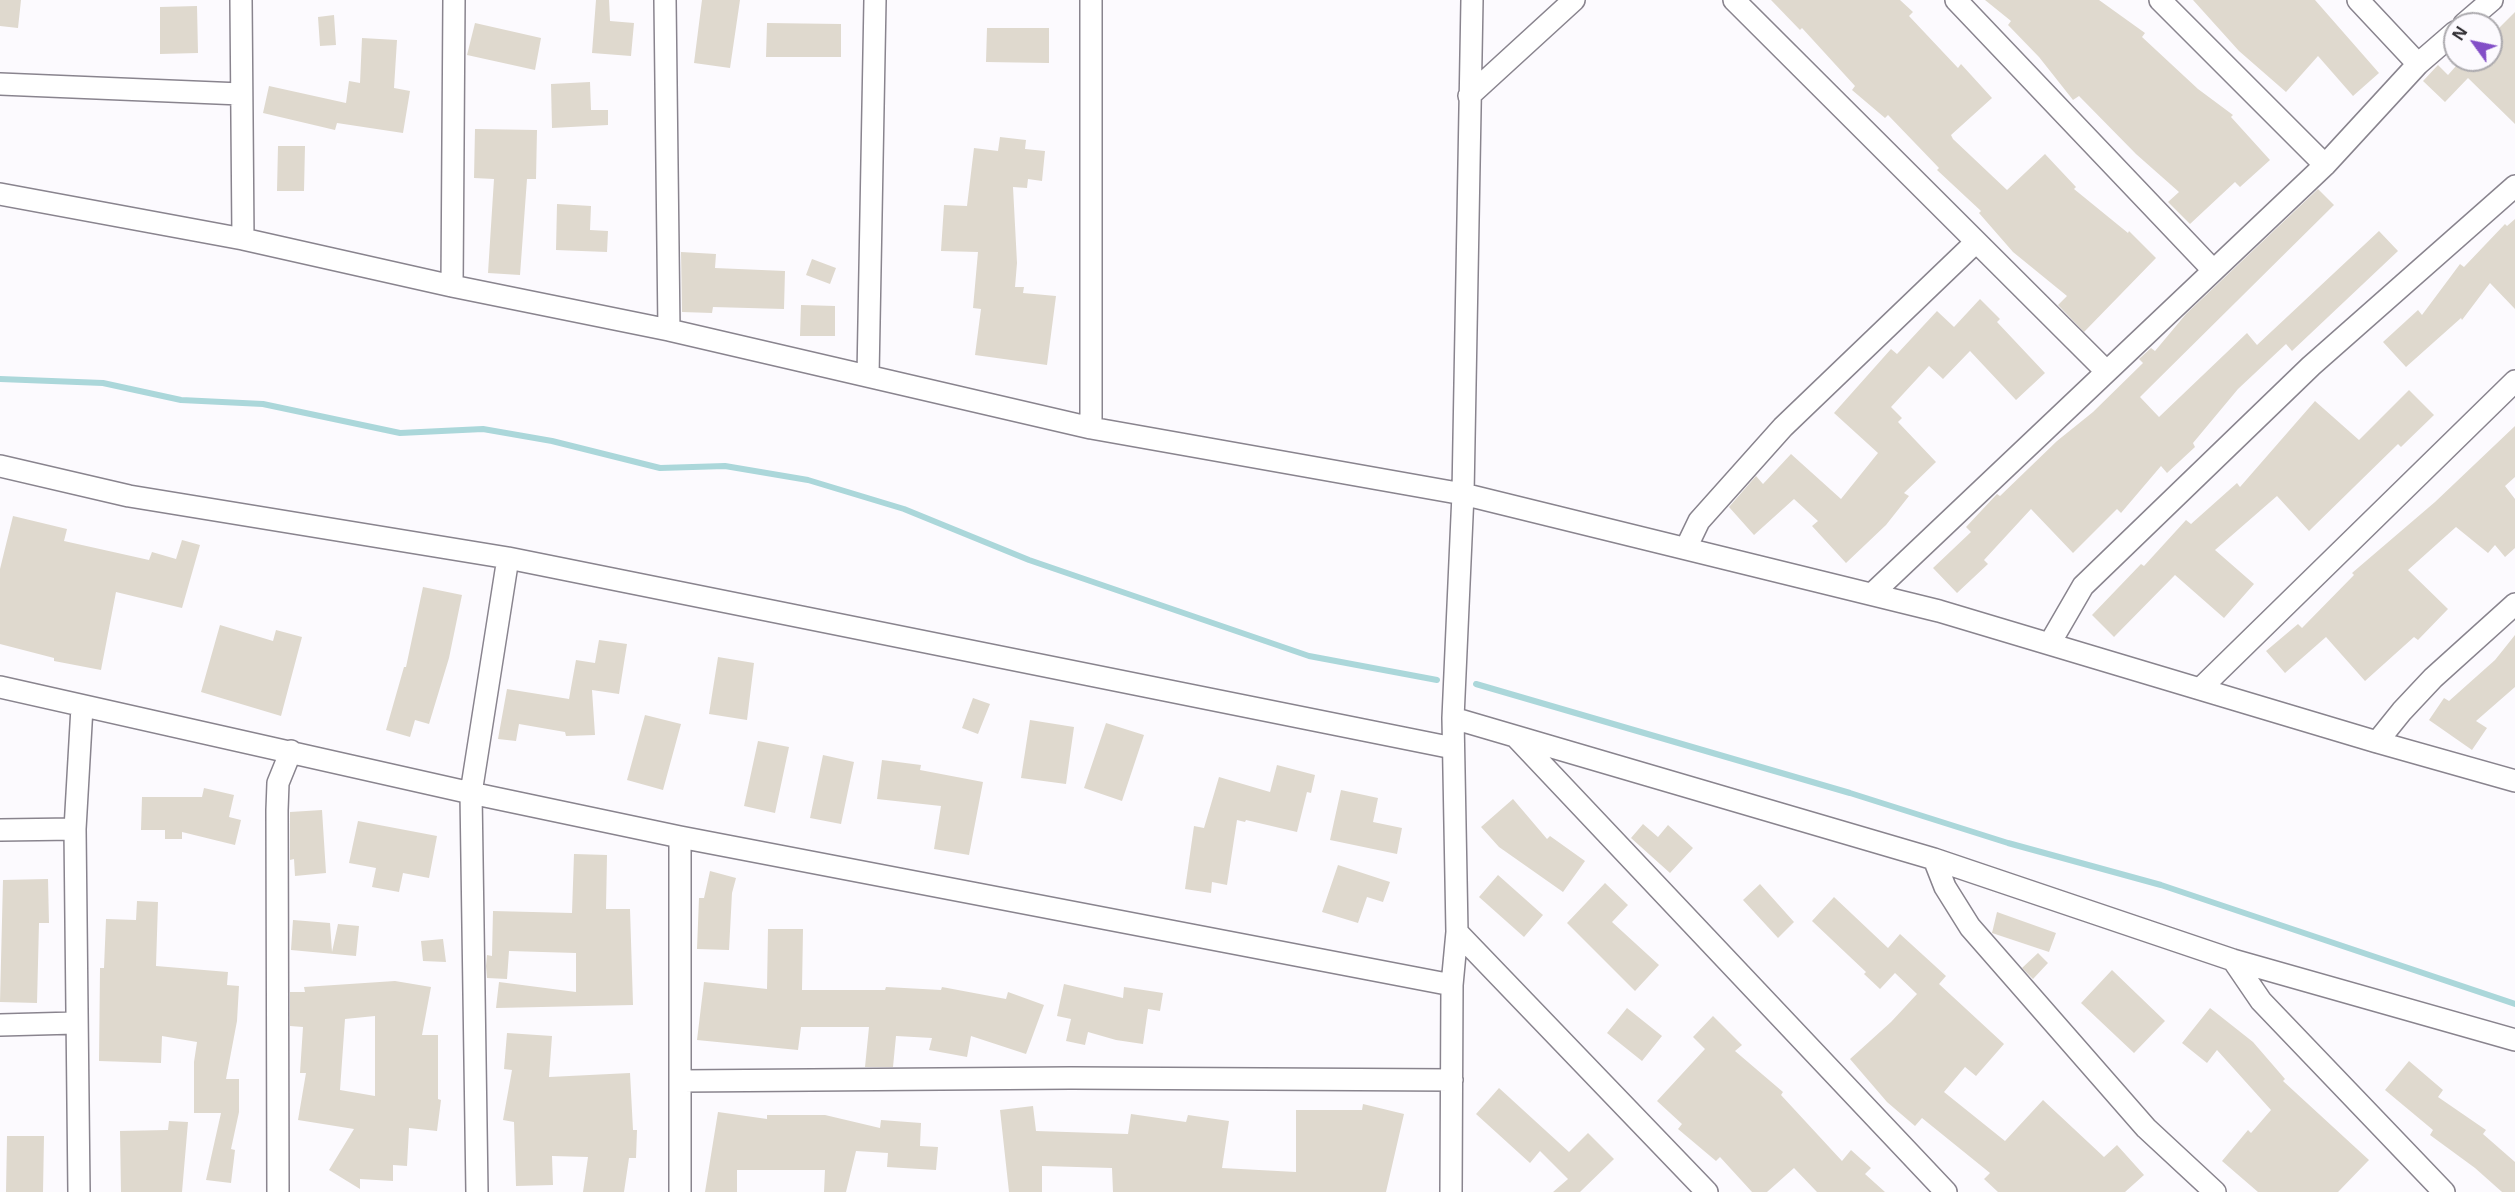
<!DOCTYPE html>
<html>
<head>
<meta charset="utf-8">
<style>
	body { margin:0 }
	#map { position:relative; width:2515px; height:1192px; overflow:hidden; background:#fcfafe; font-family:"Open Sans",sans-serif }
	canvas { display:block }
	.north { position:absolute; left:2443px; top:12px; width:60px; height:60px; box-sizing:border-box; background:#fcfafe; border:2px solid #acaaae; border-radius:50%; rotate:303deg; font-size:16px; font-weight:700; line-height:24px; text-align:center; color:#343236 }
	.north::after { content:''; display:block; margin:auto; width:21px; height:27px; background:#834fc7; clip-path:polygon(50% 0,100% 100%,50% 72%,0 100%) }
</style>
</head>
<body>
<div id="map">
<canvas width="2515" height="1192"></canvas>
<div class="north">N</div>
</div>
<script>
const ctx = document.querySelector('canvas').getContext('2d');
ctx.lineJoin = 'round';
const toPath = rows => new Path2D(rows.map(r => 'M' + r).join(''));
function strokePath(path, color, width, dash) { ctx.strokeStyle = color; ctx.lineWidth = width; ctx.lineCap = dash ? 'butt' : 'round'; ctx.setLineDash(dash || []); ctx.stroke(path); }
function paint(path, color) { ctx.fillStyle = color; ctx.fill(path, 'evenodd'); }
strokePath(toPath([
	[0,379,103,383,181,400,263,404,400,433,483,429,552,441,660,468,725,466,808,480,904,509,1029,560,1309,656,1437,680],
	[1476,684,1850,793,2008,843,2161,885,2515,1004]
]), '#abd7da', 6);
paint(toPath([
	[0,0,21,0,18,28,0,26],
	[596,0,609,0,610,21,634,23,631,56,592,53],
	[702,0,740,0,730,68,694,63],
	[1771,0,1900,0,1913,12,1909,16,1958,68,1961,64,1992,98,1951,135,1953,139,2007,190,2045,154,2076,187,2074,189,2128,233,2129,231,2156,258,2084,332,2058,305,2067,296,2013,252,1979,213,1981,211,1937,170,1939,168,1888,115,1885,118,1852,90,1855,86,1802,28,1800,30],
	[1985,0,2099,0,2145,33,2142,37,2198,89,2233,115,2231,117,2270,160,2240,187,2235,182,2190,224,2168,202,2179,192,2136,154,2079,96,2073,100,2039,57,2008,25,2011,21],
	[2193,0,2315,0,2379,73,2353,96,2318,56,2286,92,2239,51],
	[197,6,198,53,160,54,160,7],
	[2515,12,2515,124,2468,78,2445,102,2423,81,2438,65,2448,75,2456,66,2450,60,2491,60,2491,36],
	[334,15,336,45,320,46,318,17],
	[475,23,541,38,535,70,467,55],
	[767,23,841,24,841,57,766,57],
	[987,28,1049,28,1049,63,986,62],
	[362,38,397,40,394,88,410,91,403,133,337,123,335,130,263,113,269,86,346,103,349,81,360,83],
	[590,82,591,110,608,110,608,125,552,128,551,84],
	[475,129,537,130,536,179,527,179,520,275,488,273,494,179,474,178],
	[1000,137,1026,140,1025,149,1045,151,1042,181,1028,179,1027,188,1013,187,1017,263,1015,287,1024,287,1023,293,1056,296,1047,365,975,355,981,309,973,308,978,252,941,251,944,205,967,206,974,148,998,151],
	[278,146,305,146,304,191,277,191],
	[2318,189,2334,205,2140,397,2159,417,2247,333,2257,345,2379,231,2398,251,2292,351,2286,344,2238,389,2193,443,2195,447,2167,473,2161,466,2121,513,2117,509,2073,553,2031,509,1984,560,1988,564,1957,593,1933,568,1971,532,1966,527,1997,494,2000,496,2057,441,2093,412,2143,363,2139,359,2151,348,2155,351,2186,314],
	[557,204,591,206,590,230,608,231,607,252,556,250],
	[2515,219,2515,309,2490,283,2462,320,2461,318,2406,367,2383,342,2418,310,2422,315,2460,264,2464,267,2505,224,2507,226],
	[681,252,716,254,715,268,785,271,784,309,713,307,712,313,682,312],
	[812,259,836,268,830,284,806,275],
	[1980,299,2000,319,1997,322,2045,373,2016,400,1970,351,1943,379,1929,366,1891,407,1902,418,1898,422,1936,462,1904,493,1909,496,1886,525,1846,563,1812,526,1818,521,1794,499,1754,535,1729,507,1756,476,1763,484,1791,454,1841,499,1878,453,1834,413,1891,349,1897,354,1937,311,1954,327],
	[801,305,835,306,835,336,800,336],
	[2409,390,2434,415,2401,447,2398,444,2309,531,2277,496,2215,550,2254,584,2224,618,2175,575,2114,637,2092,615,2141,564,2144,566,2186,520,2191,524,2237,483,2240,487,2315,401,2359,440],
	[2515,426,2515,477,2505,486,2515,499,2515,548,2505,557,2495,545,2488,553,2456,527,2408,570,2448,609,2418,640,2414,637,2365,681,2326,637,2285,673,2266,651,2298,624,2302,628,2354,575,2352,573,2435,502],
	[13,516,67,529,64,541,149,560,152,552,176,559,182,540,200,545,182,608,116,592,101,670,54,661,54,658,0,644,0,569],
	[423,587,462,595,449,658,429,724,415,720,410,737,386,730,404,667,406,667],
	[220,625,273,641,276,630,302,637,281,716,201,692],
	[2515,635,2515,687,2476,721,2487,728,2472,750,2429,720,2444,698,2449,701,2495,660],
	[599,640,627,644,619,694,592,690,595,735,566,736,565,732,519,724,516,741,498,739,507,689,569,699,576,660,595,663],
	[718,657,754,663,747,720,709,714],
	[973,698,990,704,978,734,962,728],
	[645,715,681,724,663,790,627,780],
	[1030,720,1074,727,1066,784,1021,778],
	[1106,723,1144,735,1122,801,1084,788],
	[758,741,789,747,775,813,744,806],
	[823,755,854,762,841,824,810,818],
	[882,760,921,765,920,770,983,782,969,855,934,849,941,806,877,799],
	[1277,765,1315,775,1311,793,1307,792,1297,832,1246,820,1245,822,1237,820,1227,885,1212,882,1211,893,1185,889,1194,826,1204,828,1219,777,1270,792],
	[204,788,234,795,229,817,241,820,235,845,182,832,182,839,165,839,165,830,141,830,142,797,202,797],
	[1341,790,1378,798,1373,822,1402,828,1397,854,1330,840],
	[1513,799,1547,839,1550,836,1585,861,1563,892,1499,847,1481,827],
	[322,810,326,873,295,876,294,859,290,860,290,812],
	[358,821,437,836,429,878,403,873,399,892,372,887,376,868,349,863],
	[1643,824,1658,837,1668,825,1693,848,1670,873,1631,838],
	[574,854,607,855,606,909,630,909,633,1005,496,1008,499,982,576,992,576,953,509,951,507,979,487,978,486,966,487,955,492,956,493,911,572,913],
	[1338,865,1390,882,1383,902,1367,897,1358,923,1322,912],
	[710,871,736,878,732,893,729,950,697,949,699,898,704,898],
	[1498,875,1543,915,1524,937,1479,897],
	[48,879,49,923,39,923,37,1003,0,1002,3,880],
	[1605,883,1628,905,1612,922,1659,965,1635,991,1567,923],
	[1760,884,1794,922,1778,938,1743,900],
	[1834,897,1888,948,1900,934,1946,976,1939,984,2004,1044,1976,1076,1965,1067,1944,1092,2005,1141,2043,1100,2104,1157,2117,1145,2144,1175,2125,1192,1998,1192,1984,1179,1990,1173,1922,1118,1915,1126,1887,1102,1850,1059,1891,1022,1917,994,1895,973,1880,989,1864,974,1866,972,1812,921],
	[137,901,158,902,156,966,228,972,227,985,239,986,237,1021,226,1079,239,1079,239,1112,231,1149,235,1150,231,1183,206,1180,221,1113,194,1113,194,1062,197,1042,162,1036,161,1063,99,1061,100,968,104,968,106,919,136,920],
	[1997,912,2056,933,2049,952,1992,933],
	[293,920,330,923,332,952,338,924,359,926,356,956,291,950],
	[768,929,803,929,802,990,885,990,886,987,941,990,942,987,1006,999,1008,992,1044,1005,1026,1054,971,1036,967,1057,929,1050,932,1038,896,1036,893,1067,865,1067,869,1027,801,1027,798,1050,697,1040,704,982,767,989],
	[443,939,446,962,423,961,421,941],
	[2038,953,2048,963,2033,979,2022,968],
	[2112,970,2165,1021,2134,1053,2081,1003],
	[395,981,431,987,422,1035,438,1035,438,1099,441,1100,437,1131,409,1128,407,1166,393,1165,393,1181,360,1179,360,1189,329,1170,354,1129,298,1120,306,1073,300,1073,303,1027,290,1026,290,992,305,992,304,987],
	[375,1016,375,1096,340,1090,345,1019],
	[1064,984,1123,998,1124,987,1163,993,1160,1011,1148,1009,1143,1044,1116,1040,1088,1032,1085,1045,1066,1041,1071,1019,1057,1016],
	[1627,1008,1662,1036,1642,1061,1607,1033],
	[2210,1008,2253,1042,2285,1079,2283,1081,2369,1160,2338,1192,2258,1192,2222,1161,2248,1130,2251,1133,2271,1110,2217,1050,2207,1063,2182,1043],
	[1713,1016,1742,1045,1735,1051,1783,1092,1781,1095,1842,1161,1851,1150,1871,1168,1865,1174,1885,1192,1817,1192,1794,1168,1767,1192,1752,1192,1720,1157,1716,1161,1678,1129,1682,1124,1657,1101,1705,1049,1693,1037],
	[507,1033,552,1036,549,1077,630,1073,633,1130,637,1130,636,1158,629,1158,624,1192,583,1192,588,1157,552,1156,553,1185,516,1186,514,1122,503,1120,512,1070,504,1069],
	[2409,1061,2443,1090,2438,1097,2486,1130,2483,1134,2515,1162,2515,1192,2502,1192,2475,1168,2430,1135,2433,1130,2385,1090],
	[1499,1088,1569,1152,1588,1133,1614,1159,1580,1192,1553,1192,1568,1179,1540,1151,1530,1163,1476,1114],
	[1363,1104,1404,1114,1386,1192,1113,1192,1112,1168,1042,1166,1042,1192,1009,1192,1000,1110,1033,1106,1036,1131,1128,1134,1131,1114,1186,1122,1188,1115,1229,1121,1222,1168,1296,1172,1296,1110,1362,1110],
	[718,1112,767,1119,767,1115,825,1115,880,1128,881,1120,921,1123,920,1146,938,1147,936,1170,887,1167,888,1153,856,1151,846,1192,824,1192,825,1170,737,1170,737,1192,705,1192],
	[169,1121,188,1122,182,1192,121,1192,120,1131,168,1130],
	[7,1136,44,1136,43,1192,6,1192]
]), '#dfd9ce');
const minor = toPath([
	[241,0,243,239],
	[665,0,669,330],
	[1734,0,2105,370],
	[1956,0,2213,270],
	[2160,0,2325,165],
	[2358,0,2418,64],
	[2464,24,2492,0],
	[0,84,241,94],
	[1469,96,1574,0],
	[0,194,243,239,452,286,669,330,1091,428,1463,494,1939,611,2377,742],
	[452,286,454,0],
	[868,376,875,0],
	[1091,428,1091,0],
	[0,466,129,496,508,558,1453,748],
	[1686,548,1699,521,1783,427,1976,242],
	[1872,594,2325,165,2418,64,2455,32],
	[2515,604,2433,678,2402,711,2377,742,2515,781],
	[2050,643,2083,586,2311,366,2515,186],
	[0,687,471,793,680,837,1452,985],
	[2201,688,2515,381],
	[1453,718,1934,859,2233,960,2515,1040],
	[1516,737,1946,1192],
	[0,830,75,829],
	[680,837,680,1192],
	[1934,859,1945,887,1970,927,2146,1128,2215,1192],
	[1457,932,1707,1192],
	[2233,960,2261,1001,2444,1192],
	[0,1025,75,1023],
	[682,1081,1071,1078,1452,1080],
	[79,1192,75,829,82,707],
	[278,1192,277,810,278,783,291,751],
	[477,1192,471,793,508,558],
	[1451,1192,1452,985,1457,932,1453,718,1463,494,1472,0]
]);
strokePath(minor, '#89848e', 24);
strokePath(minor, '#fff', 21);
</script>
</body>
</html>
